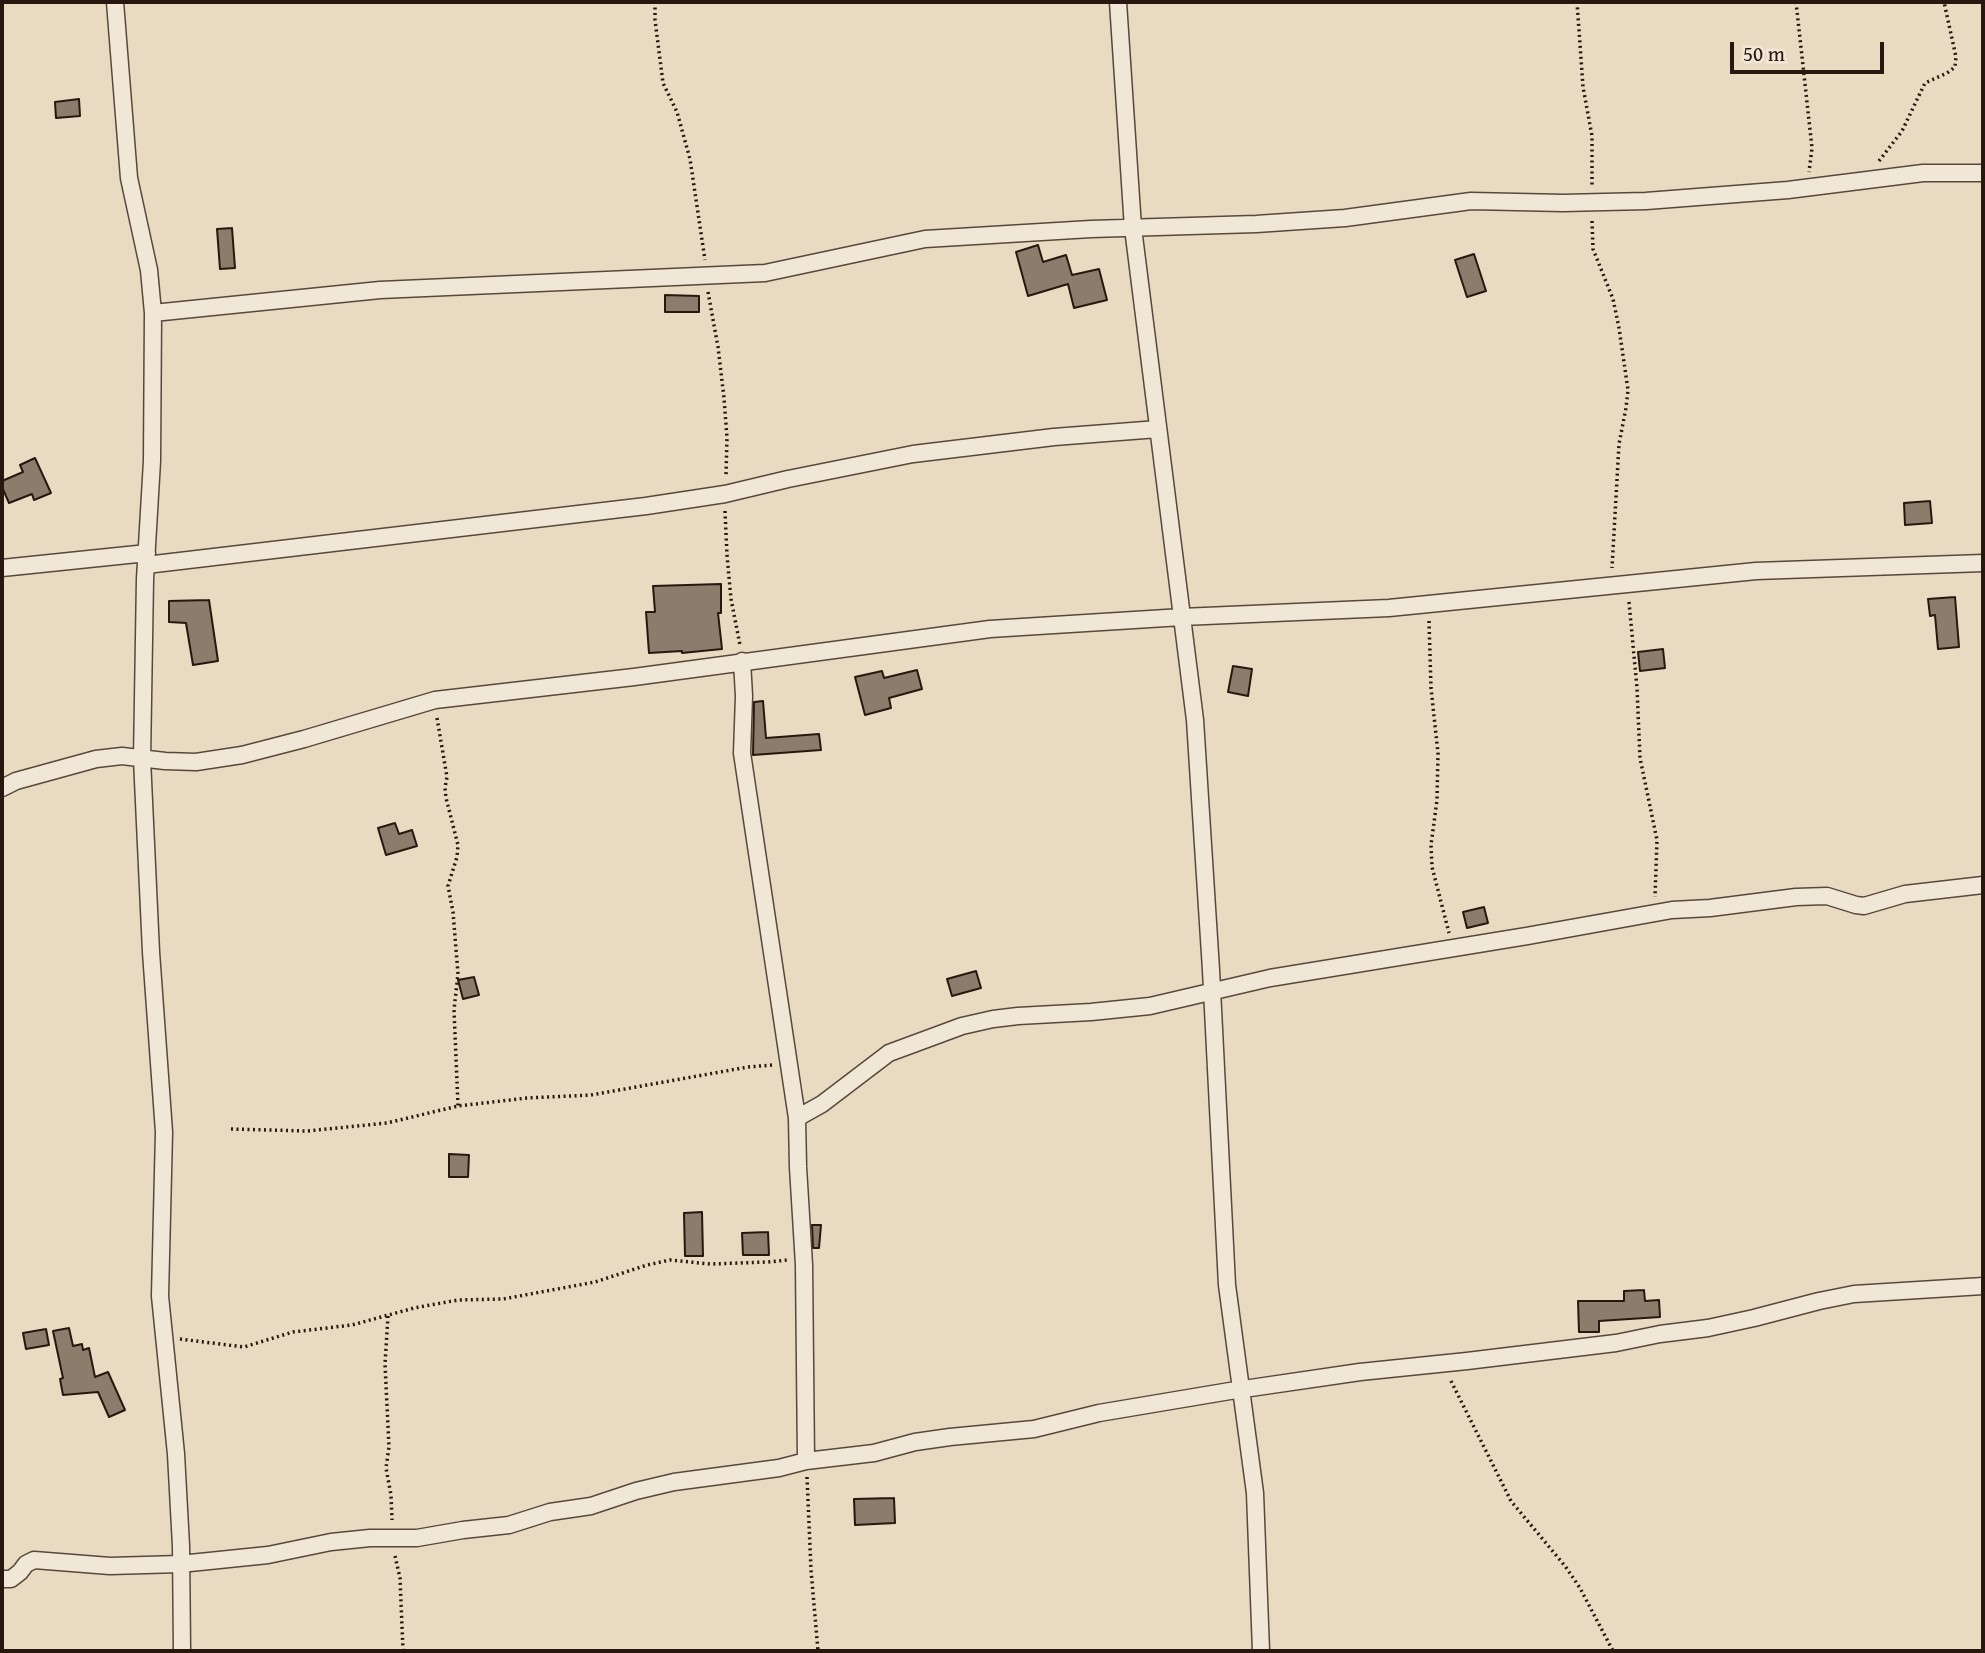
<!DOCTYPE html>
<html>
<head>
<meta charset="utf-8">
<style>
	body { margin:0 }
	#map { position:relative; width:1985px; height:1653px; overflow:hidden; background:#e9dac2; font-family:"Gentium Book Plus",serif }
	canvas { display:block }
	.frame { position:absolute; inset:0; border:4px solid #28170f; pointer-events:none }
	.scale { position:absolute; left:1730px; top:42px; width:154px; height:32px; box-sizing:border-box; border:4px solid #28170f; border-top:0; padding-left:9px; font-size:21px; line-height:24px; white-space:nowrap; color:#28170f; -webkit-text-stroke:5px #f1e7d7; paint-order:stroke }
</style>
</head>
<body>
<div id="map">
<canvas width="1985" height="1653"></canvas>
<div class="frame"></div>
<div class="scale">50 m</div>
</div>
<script>
const ctx = document.querySelector('canvas').getContext('2d');
ctx.lineJoin = 'round';
function paint(path, color) { ctx.fillStyle = color; ctx.fill(path, 'evenodd'); }
const toPath = rows => new Path2D(rows.map(r => 'M' + r).join(''));
function strokePath(path, color, width, dash) { ctx.strokeStyle = color; ctx.lineWidth = width; ctx.lineCap = dash ? 'butt' : 'round'; ctx.setLineDash(dash || []); ctx.stroke(path); }
const building = toPath([
	[79,99,80,116,56,118,55,102,79,99],
	[232,228,235,268,220,269,217,229,232,228],
	[1038,245,1043,262,1066,255,1072,275,1099,269,1107,300,1074,308,1068,284,1028,296,1016,252,1038,245],
	[1474,254,1486,291,1467,297,1455,260,1474,254],
	[665,295,699,296,699,312,665,312,665,295],
	[35,458,51,493,34,500,32,494,9,503,2,487,2,481,23,472,20,465,35,458],
	[1930,501,1932,523,1905,525,1904,503,1930,501],
	[721,584,721,613,718,613,722,649,682,653,682,651,649,653,646,612,655,612,653,586,721,584],
	[1955,597,1959,647,1938,649,1935,615,1930,616,1928,599,1955,597],
	[209,600,218,661,193,665,186,623,169,622,169,601,209,600],
	[1663,649,1665,668,1640,671,1638,652,1663,649],
	[1233,666,1252,669,1248,696,1228,692,1233,666],
	[917,670,922,689,889,698,891,708,865,715,855,677,882,671,884,678,917,670],
	[763,701,766,738,819,734,821,750,753,755,754,702,763,701],
	[395,823,399,834,412,830,417,846,386,855,378,828,395,823],
	[1484,907,1488,923,1467,928,1463,912,1484,907],
	[976,971,981,988,952,996,947,979,976,971],
	[474,977,479,995,463,999,458,980,474,977],
	[449,1154,469,1155,468,1177,449,1177,449,1154],
	[702,1212,703,1256,685,1256,684,1213,702,1212],
	[812,1225,821,1225,819,1248,813,1248,812,1225],
	[768,1232,769,1255,743,1255,742,1233,768,1232],
	[1644,1290,1645,1301,1659,1300,1660,1317,1599,1321,1599,1332,1579,1332,1578,1301,1624,1301,1624,1291,1644,1290],
	[69,1328,73,1346,82,1344,83,1350,89,1348,95,1377,108,1372,125,1410,109,1417,98,1392,63,1395,60,1379,63,1378,53,1331,69,1328],
	[46,1329,49,1345,26,1349,23,1333,46,1329],
	[894,1498,895,1523,855,1525,854,1499,894,1498]
]);
paint(building, '#8c7c6c');
strokePath(building, '#28170f', 2);
const minor = toPath([
	[115,2,129,178,149,270,153,313,152,461,145,579,142,759,151,952,164,1132,160,1296,176,1454,181,1546,182,1651],
	[1118,2,1133,228,1195,720,1211,970,1227,1285,1255,1493,1261,1651],
	[153,313,380,290,765,273,925,239,1091,229,1256,224,1345,218,1471,201,1563,203,1646,201,1788,190,1923,173,1983,173],
	[146,565,646,506,725,494,788,479,913,454,1054,437,1158,429],
	[2,568,147,553],
	[742,661,744,696,742,753,797,1118,798,1167,804,1265,806,1461],
	[2,788,16,781,96,759,122,756,165,761,196,762,242,755,304,739,435,700,634,677,990,629,1182,617,1389,608,1756,571,1983,563],
	[797,1118,822,1104,889,1053,962,1026,993,1019,1018,1016,1091,1012,1150,1006,1270,978,1527,936,1672,910,1710,908,1796,897,1827,896,1856,905,1864,906,1905,894,1983,885],
	[2,1579,11,1579,20,1572,26,1564,34,1560,110,1566,180,1564,268,1555,331,1542,370,1538,417,1538,463,1530,509,1525,550,1512,591,1506,636,1491,674,1482,779,1468,806,1461,874,1453,915,1442,950,1437,1034,1429,1099,1413,1230,1391,1360,1372,1467,1361,1616,1343,1660,1334,1708,1328,1754,1318,1819,1301,1854,1294,1983,1286]
]);
strokePath(minor, '#58483c', 19);
strokePath(toPath([
	[655,2,655,20,663,83,677,112,690,159,705,260],
	[1577,2,1583,87,1592,136,1592,185],
	[1796,2,1812,148,1809,172],
	[1879,161,1902,131,1925,83,1947,73,1955,67,1956,57,1944,2],
	[1592,221,1593,249,1613,299,1619,328,1628,390,1626,408,1619,444,1612,568],
	[708,292,718,347,724,398,727,438,726,475],
	[725,511,727,555,731,599,740,645],
	[1629,602,1637,688,1640,758,1657,840,1655,897],
	[1429,621,1431,688,1438,753,1437,800,1431,845,1432,867,1449,933],
	[437,718,447,777,445,788,446,798,458,845,457,857,448,886,453,912,458,974,454,1010,458,1106],
	[231,1129,307,1131,387,1123,458,1106,527,1098,591,1095,748,1067,773,1065],
	[388,1316,385,1364,389,1447,386,1468,391,1495,392,1520],
	[180,1339,244,1347,293,1332,352,1325,414,1308,458,1300,503,1299,595,1282,647,1265,670,1260,710,1264,768,1262,788,1260],
	[1451,1381,1511,1501,1565,1566,1580,1588,1613,1651],
	[807,1477,811,1570,818,1651],
	[395,1556,400,1578,403,1651]
]), '#28170f', 3.5, [2, 3.5]);
strokePath(minor, '#f1e7d7', 16);
</script>
</body>
</html>
